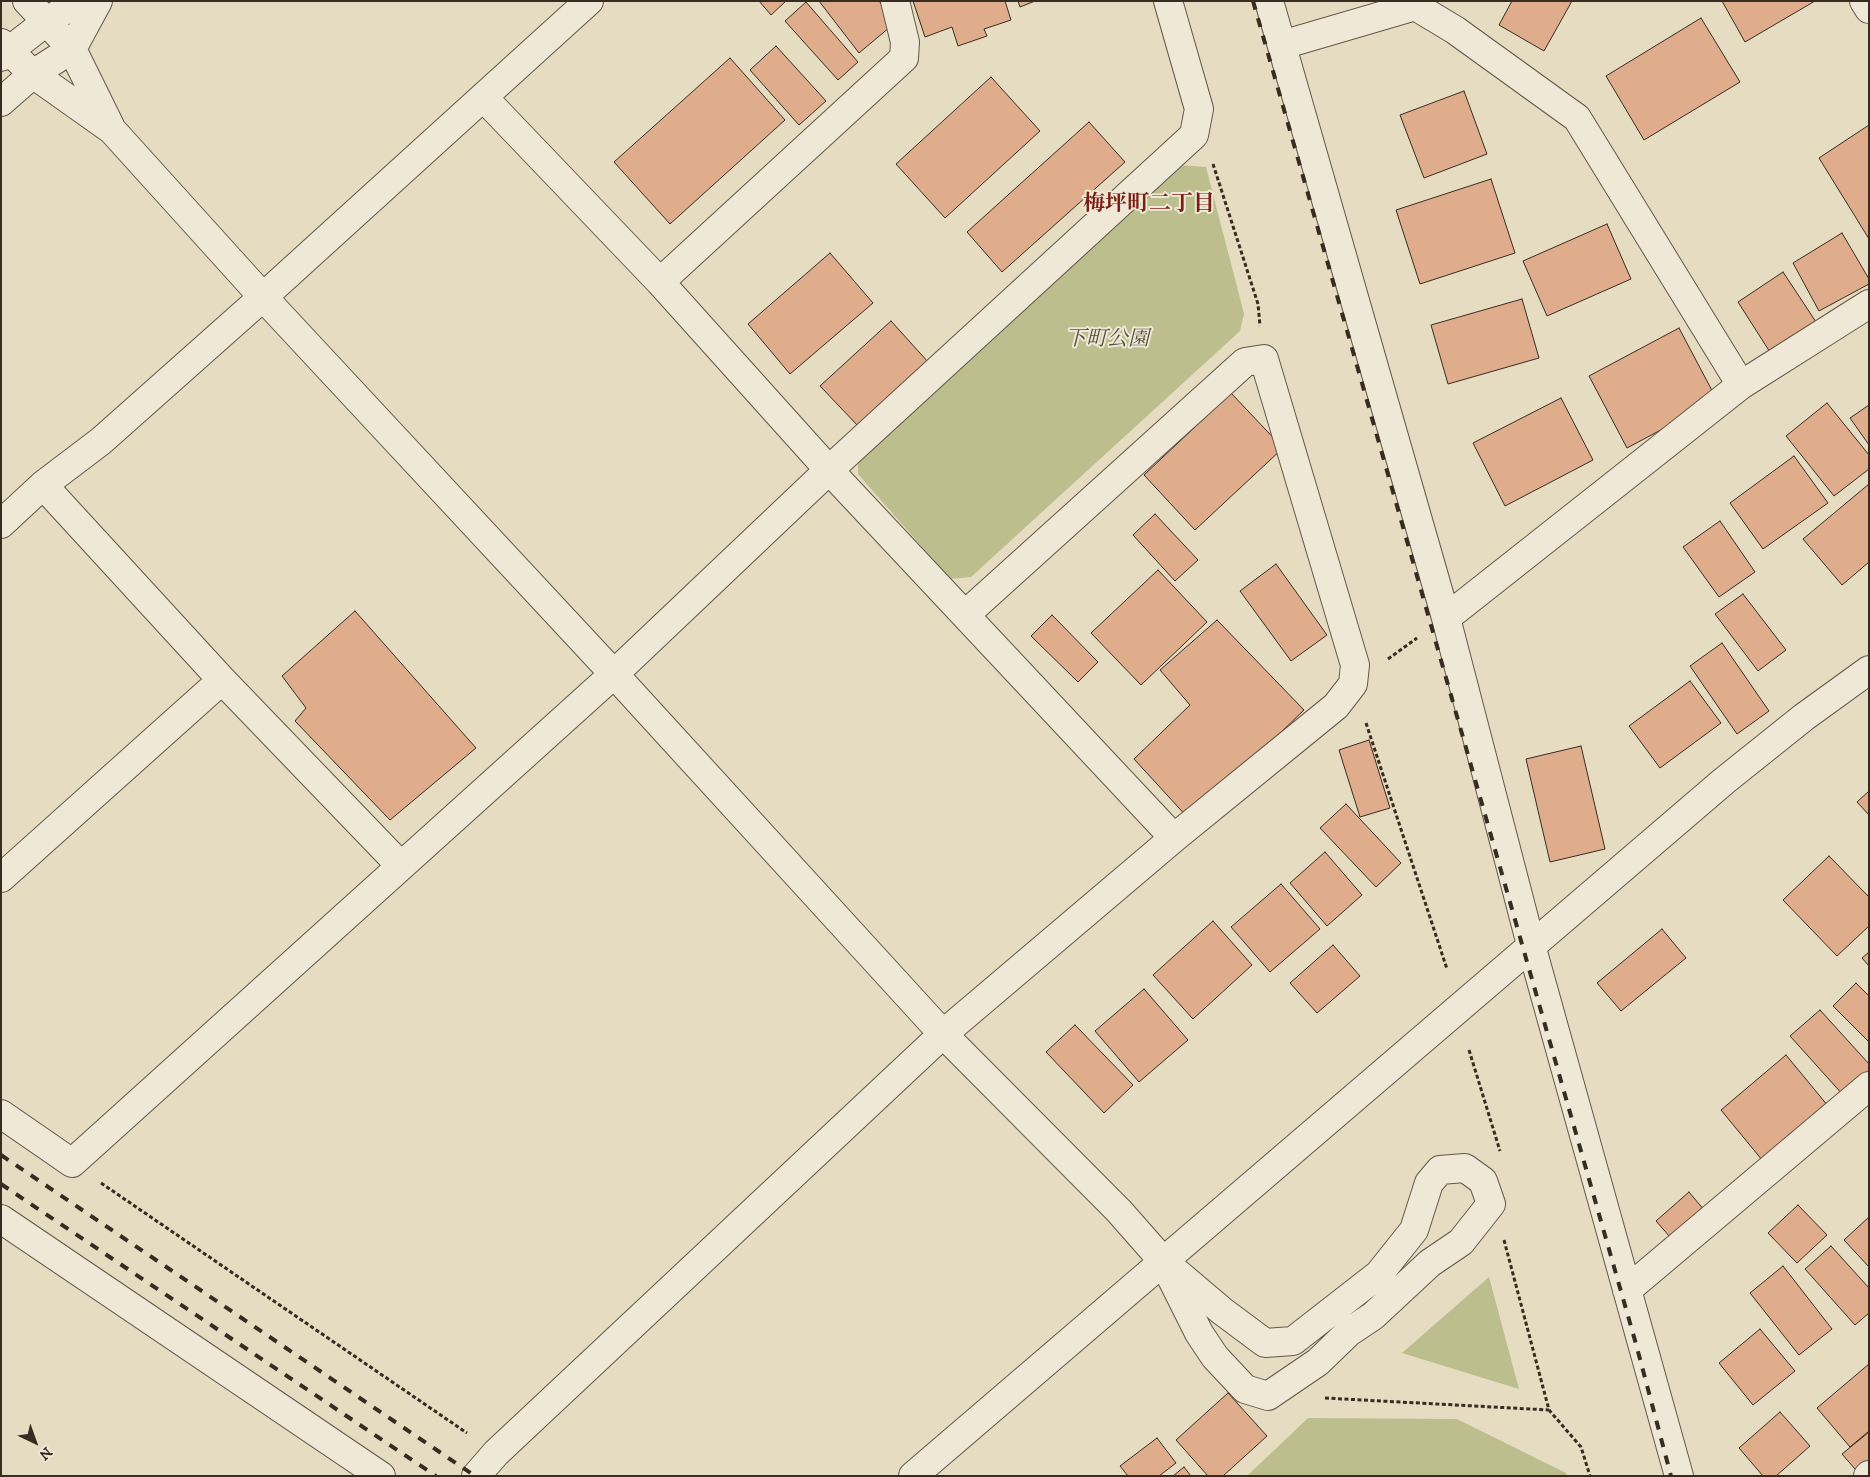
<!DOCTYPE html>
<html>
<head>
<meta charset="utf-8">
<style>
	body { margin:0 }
	#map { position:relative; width:1870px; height:1477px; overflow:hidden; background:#e6dcc1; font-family:"IM FELL DW Pica",serif }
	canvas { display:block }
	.frame { position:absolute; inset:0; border:2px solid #372c22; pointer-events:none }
	.north { position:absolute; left:10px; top:1417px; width:50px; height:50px; -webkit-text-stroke:4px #efe8d7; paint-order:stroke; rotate:138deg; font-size:14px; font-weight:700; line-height:20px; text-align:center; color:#372c22 }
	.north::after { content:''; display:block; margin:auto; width:18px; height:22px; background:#372c22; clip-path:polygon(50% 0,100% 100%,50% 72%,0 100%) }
</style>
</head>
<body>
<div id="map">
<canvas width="1870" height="1477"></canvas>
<div class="frame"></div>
<div class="north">N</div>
</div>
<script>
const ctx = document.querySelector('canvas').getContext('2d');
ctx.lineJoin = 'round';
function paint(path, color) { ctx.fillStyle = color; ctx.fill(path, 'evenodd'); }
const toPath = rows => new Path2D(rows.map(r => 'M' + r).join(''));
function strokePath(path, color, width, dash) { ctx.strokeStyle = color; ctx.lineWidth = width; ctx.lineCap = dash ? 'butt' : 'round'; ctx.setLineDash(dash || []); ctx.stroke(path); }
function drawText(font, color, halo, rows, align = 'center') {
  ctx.font = font + ' "IM FELL DW Pica","Noto Serif JP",serif'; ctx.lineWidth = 4; ctx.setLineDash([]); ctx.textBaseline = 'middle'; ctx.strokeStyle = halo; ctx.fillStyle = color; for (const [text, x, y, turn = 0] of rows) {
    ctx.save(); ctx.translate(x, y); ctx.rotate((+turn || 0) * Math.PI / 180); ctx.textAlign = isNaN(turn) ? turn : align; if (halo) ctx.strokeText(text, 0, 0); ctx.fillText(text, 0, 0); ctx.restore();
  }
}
paint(toPath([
	[1178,165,1206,167,1244,314,1240,331,971,577,950,579,858,474,858,458],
	[1489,1277,1519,1389,1402,1353],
	[1308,1418,1457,1419,1566,1473,1567,1476,1247,1476]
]), '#bdbe8d');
const building = toPath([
	[759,1,786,1,771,15,759,1],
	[819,1,879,1,896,22,859,53,819,1],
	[913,1,1005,1,1011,20,984,29,987,36,958,46,952,27,925,37,913,1],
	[1018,1,1035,1,1020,7,1018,1],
	[1512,1,1572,1,1544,51,1499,25,1512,1],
	[1722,1,1815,1,1745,42,1722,1],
	[806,2,858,62,838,80,785,21,806,2],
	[1701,18,1740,82,1644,140,1606,76,1701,18],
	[776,46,826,101,799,125,750,70,776,46],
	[730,58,785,120,670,224,614,162,730,58],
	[991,77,1040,131,945,218,896,164,991,77],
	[1464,91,1487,154,1424,178,1400,115,1464,91],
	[1089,122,1125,162,1002,272,967,232,1089,122],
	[1869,125,1869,239,1819,158,1869,125],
	[1491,179,1515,253,1420,284,1396,210,1491,179],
	[1607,224,1631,279,1547,316,1523,261,1607,224],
	[1842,233,1869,279,1869,284,1819,311,1793,263,1842,233],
	[830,253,873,303,790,374,748,324,830,253],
	[1783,272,1820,328,1775,360,1738,302,1783,272],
	[1522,299,1539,358,1448,384,1431,325,1522,299],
	[891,321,929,363,859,427,820,386,891,321],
	[1679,328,1717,400,1627,448,1589,376,1679,328],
	[1231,393,1283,448,1195,530,1144,475,1231,393],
	[1561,398,1593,460,1505,506,1473,443,1561,398],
	[1827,403,1869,455,1869,469,1834,496,1786,436,1827,403],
	[1869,405,1869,445,1850,418,1869,405],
	[1794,456,1828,503,1763,549,1730,503,1794,456],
	[1869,484,1869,562,1842,585,1803,539,1869,484],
	[1155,514,1198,560,1175,581,1133,535,1155,514],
	[1720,521,1755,572,1719,597,1683,547,1720,521],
	[1276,564,1327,635,1291,661,1240,591,1276,564],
	[1158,570,1207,622,1141,685,1091,633,1158,570],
	[1743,594,1786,650,1758,671,1715,614,1743,594],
	[355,611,476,748,390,820,295,721,306,708,282,676,355,611],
	[1052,615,1098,662,1078,682,1031,636,1052,615],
	[1217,620,1304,710,1190,820,1134,759,1190,705,1160,670,1217,620],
	[1722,643,1769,711,1737,734,1690,666,1722,643],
	[1690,681,1721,723,1660,768,1629,726,1690,681],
	[1369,740,1390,808,1360,817,1339,750,1369,740],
	[1581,746,1605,849,1550,862,1526,759,1581,746],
	[1869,791,1869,815,1857,802,1869,791],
	[1346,804,1401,863,1376,887,1320,828,1346,804],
	[1325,852,1362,895,1327,926,1290,883,1325,852],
	[1829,856,1869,897,1869,926,1837,956,1783,900,1829,856],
	[1281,884,1320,929,1270,972,1231,927,1281,884],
	[1213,921,1252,965,1193,1019,1153,975,1213,921],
	[1662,929,1686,958,1621,1011,1597,983,1662,929],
	[1333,945,1360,976,1317,1013,1290,983,1333,945],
	[1869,952,1869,966,1862,958,1869,952],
	[1856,983,1869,996,1869,1042,1833,1006,1856,983],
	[1144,989,1188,1040,1139,1082,1095,1031,1144,989],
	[1820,1010,1869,1064,1869,1074,1844,1096,1790,1036,1820,1010],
	[1075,1025,1133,1085,1104,1113,1046,1052,1075,1025],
	[1786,1055,1833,1112,1767,1166,1721,1110,1786,1055],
	[1689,1192,1710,1217,1677,1245,1656,1221,1689,1192],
	[1798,1205,1827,1235,1797,1263,1768,1233,1798,1205],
	[1869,1217,1869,1267,1844,1240,1869,1217],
	[1831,1246,1869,1288,1869,1313,1855,1325,1805,1269,1831,1246],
	[1783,1266,1832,1329,1799,1355,1750,1293,1783,1266],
	[1760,1329,1795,1371,1753,1405,1719,1363,1760,1329],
	[1869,1364,1869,1431,1850,1447,1817,1408,1869,1364],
	[1228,1393,1267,1436,1223,1476,1208,1476,1176,1440,1228,1393],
	[1780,1412,1810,1446,1776,1476,1763,1476,1739,1448,1780,1412],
	[1869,1432,1869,1470,1861,1476,1842,1454,1869,1432],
	[1157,1438,1176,1463,1159,1476,1128,1476,1120,1466,1157,1438],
	[1184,1467,1191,1476,1173,1476,1184,1467]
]);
paint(building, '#e0ad8c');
strokePath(building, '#372c22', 1);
const minor = toPath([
	[27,1,72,49,110,126],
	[1269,1,1446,618,1531,945,1679,1476],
	[1864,1,1869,9],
	[1,43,33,74,112,130,263,297,614,674,943,1034,1119,1211,1163,1261,1222,1311,1265,1343,1293,1341,1379,1274,1414,1230,1429,1183,1440,1170,1465,1168,1483,1181,1491,1204,1461,1242,1430,1263,1373,1316,1349,1332,1318,1362,1268,1396,1245,1389,1215,1357,1199,1333,1163,1261],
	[1282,45,1415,6,1455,30,1577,118,1741,385],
	[1,57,46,22,79,1],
	[483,97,660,282,829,470,1174,838],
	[1,102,33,74,72,49,98,1],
	[660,282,904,58,905,42,895,1],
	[43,485,222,680,401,866],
	[1,524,43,485,101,441,263,297,589,1],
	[1446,618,1741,385,1869,304],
	[1,878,222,680],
	[1,1114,72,1163,614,674,829,470,1194,135,1199,109,1168,1],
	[1,1219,381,1476],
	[1627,1290,1869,1086],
	[476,1476,496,1453,943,1034,1174,838,1336,706,1353,684,1355,665,1264,359,1245,362,966,614],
	[913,1476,1724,781,1804,717,1869,670],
	[1868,1476,1869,1475]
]);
strokePath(minor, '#63584a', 30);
strokePath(toPath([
	[1213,164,1258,304,1260,326],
	[1388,659,1417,638],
	[1366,723,1447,969],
	[1469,1050,1500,1151],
	[101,1183,467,1433],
	[1504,1240,1549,1410,1581,1447,1590,1476],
	[1325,1398,1549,1410]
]), '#372c22', 3, [4, 2.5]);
strokePath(minor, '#efe8d7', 28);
strokePath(toPath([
	[1253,1,1636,1344,1671,1476],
	[1,1155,475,1476],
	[1,1184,436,1476]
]), '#372c22', 4, [9, 9]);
drawText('italic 21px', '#58503d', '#efe8d7', [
	["下町公園",1107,341]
]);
drawText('bold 22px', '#7a1f14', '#efe8d7', [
	["梅坪町二丁目",1149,205]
]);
</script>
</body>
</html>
